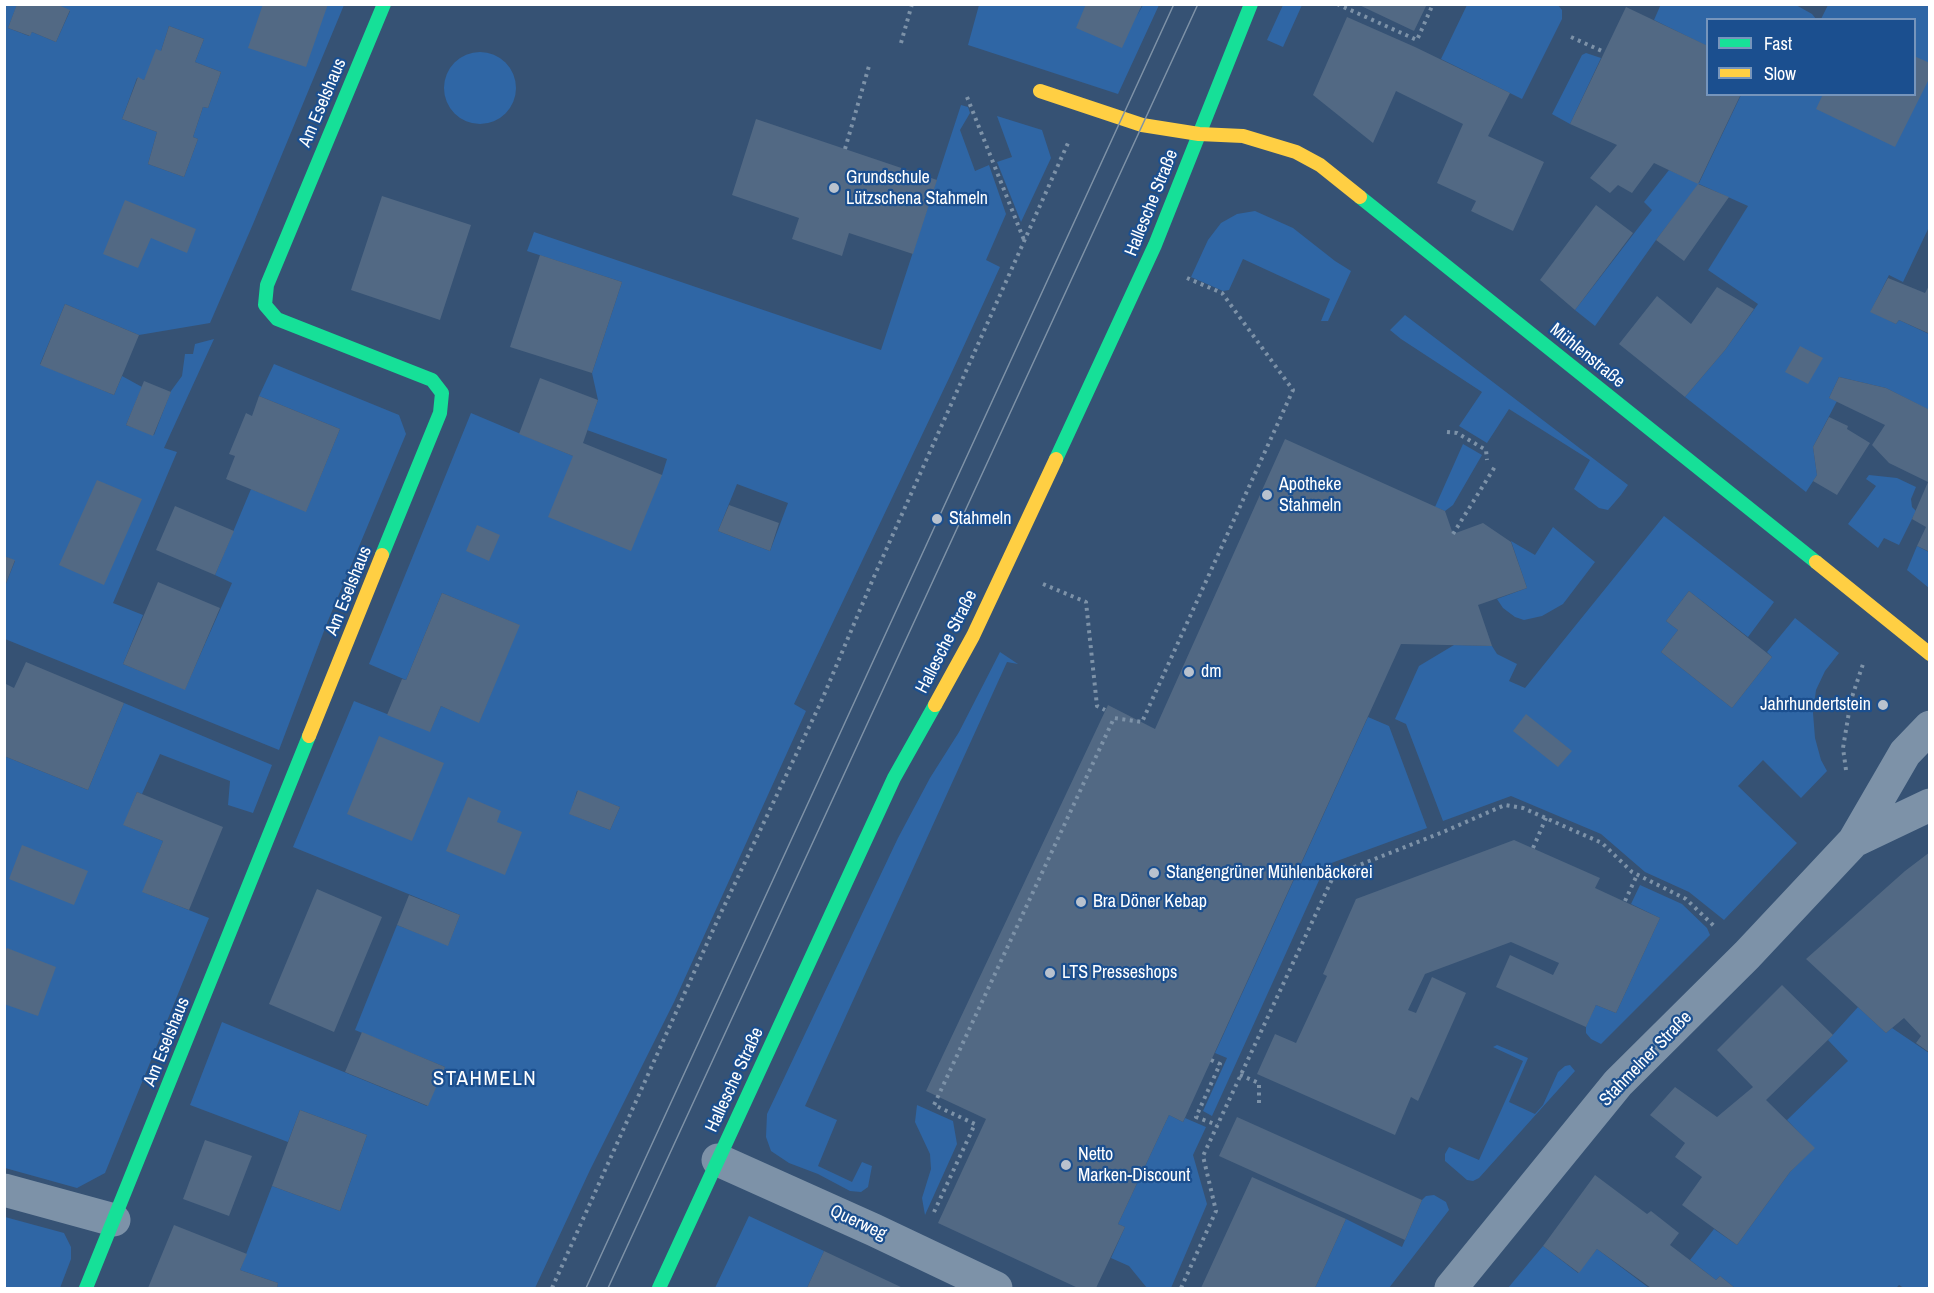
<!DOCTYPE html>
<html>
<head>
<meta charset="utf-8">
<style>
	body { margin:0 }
	#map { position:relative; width:1934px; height:1293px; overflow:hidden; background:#365274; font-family:"Archivo Narrow",sans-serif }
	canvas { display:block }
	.frame { position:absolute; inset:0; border:6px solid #fff; pointer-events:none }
	.legend { position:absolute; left:1706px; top:18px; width:210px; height:78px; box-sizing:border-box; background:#1b4f8f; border:2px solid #7695bc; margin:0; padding:8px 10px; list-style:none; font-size:18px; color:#fff }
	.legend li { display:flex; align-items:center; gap:12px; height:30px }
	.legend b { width:30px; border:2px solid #7695bc }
</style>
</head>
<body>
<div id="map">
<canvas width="1934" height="1293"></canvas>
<div class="frame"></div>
<ul class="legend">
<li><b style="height:8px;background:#16e098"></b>Fast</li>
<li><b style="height:8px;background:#ffcf43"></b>Slow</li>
</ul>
</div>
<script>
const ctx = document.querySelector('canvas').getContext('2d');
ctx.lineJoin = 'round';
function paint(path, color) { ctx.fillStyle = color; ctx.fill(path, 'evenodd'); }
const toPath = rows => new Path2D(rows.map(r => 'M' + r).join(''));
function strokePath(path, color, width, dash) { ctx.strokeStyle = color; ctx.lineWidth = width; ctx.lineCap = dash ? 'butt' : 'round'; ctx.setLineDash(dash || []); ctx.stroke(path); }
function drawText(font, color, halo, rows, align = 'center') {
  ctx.font = font + ' "Archivo Narrow",sans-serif'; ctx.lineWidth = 4.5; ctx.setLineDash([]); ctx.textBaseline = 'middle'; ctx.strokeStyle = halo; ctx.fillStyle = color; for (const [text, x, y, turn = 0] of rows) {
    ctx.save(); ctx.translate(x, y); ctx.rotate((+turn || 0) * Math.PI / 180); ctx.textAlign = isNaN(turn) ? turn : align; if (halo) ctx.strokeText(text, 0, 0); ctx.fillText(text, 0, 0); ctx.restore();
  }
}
paint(toPath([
	[1661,4,1796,5,1812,14,1816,19,1708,20,1707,46,1654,20],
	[5,5,17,5,8,28,29,36,32,32,56,42,70,11,56,5,344,5,253,224,210,323,139,335,65,304,40,364,114,395,122,376,142,387,126,425,154,435,171,391,182,376,185,354,193,354,195,344,214,339,164,448,177,452,113,603,143,615,123,664,185,689,232,583,215,575,251,489,306,511,340,429,259,396,274,364,399,415,406,434,327,623,279,750,5,639,5,586,15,561,4,556],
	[169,26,204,39,195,62,221,72,208,108,203,107,193,137,198,139,184,177,148,164,157,132,122,119,137,78,144,80,161,51],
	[979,5,1142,5,1137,16,1143,5,1159,5,1118,94,968,45],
	[1283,5,1302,5,1283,47,1267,40],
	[1467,5,1558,5,1562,10,1562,19,1522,99,1441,59],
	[1828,5,1929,5,1929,227,1903,282,1889,275,1871,311,1896,324,1899,320,1929,334,1929,410,1886,388,1839,377,1829,398,1837,401,1813,447,1817,475,1806,492,1685,397,1725,350,1758,304,1708,270,1748,206,1699,184,1656,240,1595,326,1575,310,1652,210,1644,202,1669,170,1699,183,1741,95,1914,94,1914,20,1821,19],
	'444 88a36 36 0 1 1 72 0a36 36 0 1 1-72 0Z',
	[1586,53,1601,58,1570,124,1552,114,1582,55],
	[961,105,968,107,970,113,960,130,975,171,989,165,1006,214,986,260,1000,267,951,374,794,704,806,711,674,1002,590,1170,535,1288,277,1288,278,1283,240,1270,272,1186,340,1211,367,1135,300,1110,288,1142,190,1105,222,1022,427,1106,445,1067,355,1030,397,925,448,945,460,915,293,847,354,701,430,731,441,706,479,722,519,625,442,593,406,680,369,664,471,413,573,456,662,475,667,459,587,430,598,400,592,373,622,282,527,251,534,232,881,350],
	[737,484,788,503,770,551,718,531],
	[577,791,620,807,610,830,570,814],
	[997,116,1042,130,1051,158,1021,222,997,162,1012,157],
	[1255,211,1293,228,1335,261,1351,271,1328,321,1321,321,1330,299,1243,259,1229,290,1223,291,1191,277,1208,240,1221,223,1237,214],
	[1405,315,1628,485,1621,495,1608,510,1599,508,1574,489,1590,460,1509,409,1487,443,1459,426,1482,392,1401,339,1390,330],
	[1463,444,1482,455,1453,505,1445,511,1435,507],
	[1869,475,1897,478,1916,487,1911,499,1912,507,1916,511,1899,545,1884,538,1878,548,1848,524,1876,486,1866,479],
	[1664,516,1774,602,1748,637,1689,591,1666,621,1678,630,1661,652,1732,708,1772,657,1767,652,1795,618,1839,653,1825,671,1816,690,1813,713,1815,738,1821,760,1827,771,1801,798,1763,760,1738,786,1797,843,1724,920,1689,892,1645,872,1601,834,1511,796,1443,821,1406,724,1395,719,1419,666,1454,645,1492,646,1497,654,1517,664,1509,681,1525,688],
	[1553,527,1595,562,1563,604,1542,616,1524,620,1515,617,1503,608,1497,599,1527,588,1511,541,1535,555],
	[1917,546,1929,552,1929,588,1907,570],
	[1000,652,1018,664,1007,662,805,1106,837,1120,818,1166,852,1182,862,1162,872,1166,868,1187,861,1192,850,1191,818,1174,789,1163,771,1151,766,1137,767,1114,898,838,930,778,959,732],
	[124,703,272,765,253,813,228,805,230,781,160,754,142,794,137,792,124,825,163,841,143,892,209,918,105,1173,77,1188,5,1168,4,756,88,790],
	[1368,717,1389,726,1427,828,1326,865,1212,1116,1203,1111,1227,1058,1215,1053],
	[1640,885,1682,904,1707,928,1710,935,1601,1044,1591,1039,1586,1033,1586,1027,1589,1019,1596,1005,1616,1013,1660,918,1631,904],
	[1858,1007,1886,1033,1892,1028,1929,1053,1929,1288,1904,1288,1899,1285,1896,1288,1735,1288,1720,1276,1716,1280,1690,1260,1714,1229,1737,1245,1790,1172,1814,1148,1787,1120,1848,1061,1828,1040],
	[1497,1045,1528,1058,1509,1102,1535,1114,1543,1105,1558,1072,1565,1066,1570,1065,1575,1071,1479,1178,1473,1181,1467,1180,1445,1161,1445,1154,1449,1147,1479,1160,1523,1061,1493,1047],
	[917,1105,953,1121,957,1144,925,1215,922,1198,931,1169,930,1154,915,1122],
	[1169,1115,1183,1122,1185,1118,1206,1127,1193,1155,1207,1204,1171,1288,1147,1288,1129,1266,1111,1258,1125,1227,1118,1224],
	[1434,1195,1446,1202,1449,1210,1389,1288,1315,1288,1346,1219,1402,1247,1422,1200,1426,1196],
	[749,1216,824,1251,807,1288,715,1288],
	[5,1217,64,1233,71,1247,71,1259,60,1288,5,1288],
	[1543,1246,1578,1273,1597,1249,1649,1288,1508,1288]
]), '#2f66a5');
paint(toPath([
	[17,4,56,4,70,10,56,42,32,32,30,36,8,28],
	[263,4,328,4,306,67,248,48],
	[1086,4,1142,4,1122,48,1076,28],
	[1357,4,1427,4,1414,31],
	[1626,7,1708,46,1708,94,1741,94,1698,184,1654,163,1632,193,1618,185,1610,193,1590,178,1617,145,1570,124],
	[1347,17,1415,47,1510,93,1488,136,1544,162,1513,231,1471,211,1476,201,1437,183,1463,124,1396,91,1373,143,1313,95],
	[169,26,204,39,195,62,221,72,208,108,203,107,193,137,198,139,184,177,148,164,157,132,122,119,138,77,144,80,156,49,161,51],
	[1914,56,1930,63,1930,77,1895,147,1816,109,1823,94,1914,94],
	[756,119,937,180,913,254,849,233,842,256,792,239,799,218,732,195],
	[1698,184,1729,197,1684,261,1656,240],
	[382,196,471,225,440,320,351,290],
	[125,200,196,229,187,253,151,238,138,268,103,254],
	[1596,205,1633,233,1575,310,1540,280],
	[540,255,622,282,592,373,510,347],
	[1888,278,1925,293,1930,284,1930,334,1899,320,1896,324,1870,312],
	[1717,287,1754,309,1725,350,1685,397,1619,344,1657,296,1691,324],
	[65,304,139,335,114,395,40,365],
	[1800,346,1823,358,1808,384,1785,372],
	[1839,377,1886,388,1930,410,1930,552,1917,546,1926,527,1912,519,1928,482,1889,463,1872,445,1885,425,1829,398],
	[540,378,598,400,583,443,662,475,631,551,548,517,573,456,519,434],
	[144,381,171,392,153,436,126,425],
	[259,396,340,429,306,512,226,479,235,456,229,454,246,413,252,416],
	[1829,417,1848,426,1847,429,1870,443,1837,495,1813,481,1817,475,1813,447],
	[1285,439,1445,511,1453,534,1483,523,1511,542,1527,588,1478,605,1492,646,1401,644,1183,1122,1169,1115,1118,1224,1125,1227,1096,1288,1078,1288,938,1223,986,1119,926,1091,1108,705,1155,729],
	[97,480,142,499,104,585,59,565],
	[729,505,779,523,770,551,718,531],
	[175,506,234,531,215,575,156,550],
	[477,525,500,535,489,561,466,551],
	[4,556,15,560,5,586,4,586],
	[158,582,220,608,185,690,123,664],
	[1689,591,1772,657,1732,708,1661,652,1678,630,1666,621],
	[442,593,520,625,479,723,441,706,430,732,387,715,402,679,406,680],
	[26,662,124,703,88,790,4,756,4,683,14,688],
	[1526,714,1572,751,1558,767,1513,731],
	[379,736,444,763,412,841,347,814],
	[578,790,620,807,610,830,569,814],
	[137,792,223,827,189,910,142,892,163,841,123,825],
	[468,797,501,811,497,822,522,832,505,875,446,851],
	[1514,840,1600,878,1595,888,1660,918,1616,1013,1596,1005,1586,1027,1496,987,1510,955,1553,975,1559,963,1511,942,1425,974,1408,1010,1416,1013,1432,977,1466,993,1418,1101,1411,1097,1395,1135,1257,1074,1275,1034,1296,1043,1327,976,1323,974,1356,899],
	[22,845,88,871,74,905,9,879],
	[1930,852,1930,1053,1916,1043,1921,1036,1904,1018,1886,1033,1806,959,1905,871],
	[317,889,382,917,334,1032,269,1004],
	[409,895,460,915,448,946,397,925],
	[7,948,56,967,38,1016,4,1004,4,955],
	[1782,985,1833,1035,1766,1100,1815,1148,1790,1172,1737,1245,1682,1205,1702,1177,1675,1157,1685,1143,1650,1115,1675,1087,1717,1117,1753,1087,1717,1050],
	[362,1032,445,1067,428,1106,345,1072],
	[300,1110,367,1135,340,1211,272,1186],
	[1237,1117,1422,1200,1405,1240,1219,1156],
	[205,1140,252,1156,229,1216,183,1199],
	[1595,1175,1647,1214,1651,1211,1679,1233,1670,1245,1716,1280,1720,1276,1735,1288,1651,1288,1597,1249,1579,1273,1543,1246],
	[1252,1177,1346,1219,1315,1288,1201,1288],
	[174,1225,247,1254,240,1270,278,1283,277,1288,148,1288],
	[824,1251,903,1288,807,1288]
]), '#526984');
strokePath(toPath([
	[1337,4,1417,40,1433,4],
	[1571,37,1604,52],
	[901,43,912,4],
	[967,97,1024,240],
	[845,149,869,66],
	[1447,432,1457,433,1486,450,1487,460],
	[1453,534,1496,465],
	[1043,584,1086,602,1097,706,1105,710],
	[1846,770,1843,748,1851,700,1864,661],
	[1533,848,1546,818],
	[1625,901,1637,875],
	[1211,1060,1220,1064,1196,1117,1217,1125],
	[1240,1075,1259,1083,1259,1103],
	[934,1212,975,1124,934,1105,1114,718,1142,722,1293,390,1222,293,1187,278],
	[552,1288,718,919,821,702,873,579,1068,143],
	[1181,1288,1216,1211,1203,1156,1334,875,1443,832,1505,805,1523,808,1602,843,1632,872,1686,899,1715,927]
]), '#7d92a8', 4, [3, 4.5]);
strokePath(toPath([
	[1854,841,1930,805],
	[718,1160,874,1230,996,1288],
	[4,1190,114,1220],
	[1451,1288,1618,1083,1747,955,1854,841,1905,753,1930,727]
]), '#7d92a8', 33);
strokePath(toPath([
	[1360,197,1816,562],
	[1056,459,1155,245,1251,4],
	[382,555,440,413,442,393,432,380,277,319,265,305,267,285,384,4],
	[86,1288,309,736],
	[659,1288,894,778,935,705]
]), '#16e098', 14);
strokePath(toPath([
	[1040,91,1142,125,1199,134,1243,136,1296,152,1320,165,1360,197],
	[1816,562,1930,654],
	[935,705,973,636,1056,459],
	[309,736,382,555]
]), '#ffcf43', 14);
strokePath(toPath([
	[586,1288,1174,4],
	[608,1288,1198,4]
]), '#7e92a7', 1.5);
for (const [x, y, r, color] of [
	[834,188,6,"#b9c2ce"],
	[1267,495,6,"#b9c2ce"],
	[937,519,6,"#b9c2ce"],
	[1189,672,6,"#b9c2ce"],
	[1883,705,6,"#b9c2ce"],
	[1154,873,6,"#b9c2ce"],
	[1081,902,6,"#b9c2ce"],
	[1050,973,6,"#b9c2ce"],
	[1066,1165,6,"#b9c2ce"]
]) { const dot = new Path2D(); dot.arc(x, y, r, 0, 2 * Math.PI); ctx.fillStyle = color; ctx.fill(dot); strokePath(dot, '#1b4f8f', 2); }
drawText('18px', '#fff', '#1b4f8f', [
	["Am Eselshaus",323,103,-67],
	["Hallesche Straße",1152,203,-68],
	["Mühlenstraße",1587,356,39],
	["Am Eselshaus",349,591,-68],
	["Hallesche Straße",947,642,-63],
	["Am Eselshaus",167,1042,-68],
	["Stahmelner Straße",1646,1059,-46],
	["Hallesche Straße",735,1080,-65],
	["Querweg",858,1223,25]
]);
drawText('18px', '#fff', '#1b4f8f', [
	["Grundschule",846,178],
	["Lützschena Stahmeln",846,199],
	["Apotheke",1279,485],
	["Stahmeln",1279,506],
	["Stahmeln",949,519],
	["dm",1201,672],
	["Jahrhundertstein",1871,705,"right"],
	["Stangengrüner Mühlenbäckerei",1166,873],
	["Bra Döner Kebap",1093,902],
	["LTS Presseshops",1062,973],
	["Netto",1078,1155],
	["Marken-Discount",1078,1176]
], 'left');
ctx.letterSpacing = '1.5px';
drawText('21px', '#fff', '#1b4f8f', [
	["STAHMELN",485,1079]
]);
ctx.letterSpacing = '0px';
</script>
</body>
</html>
